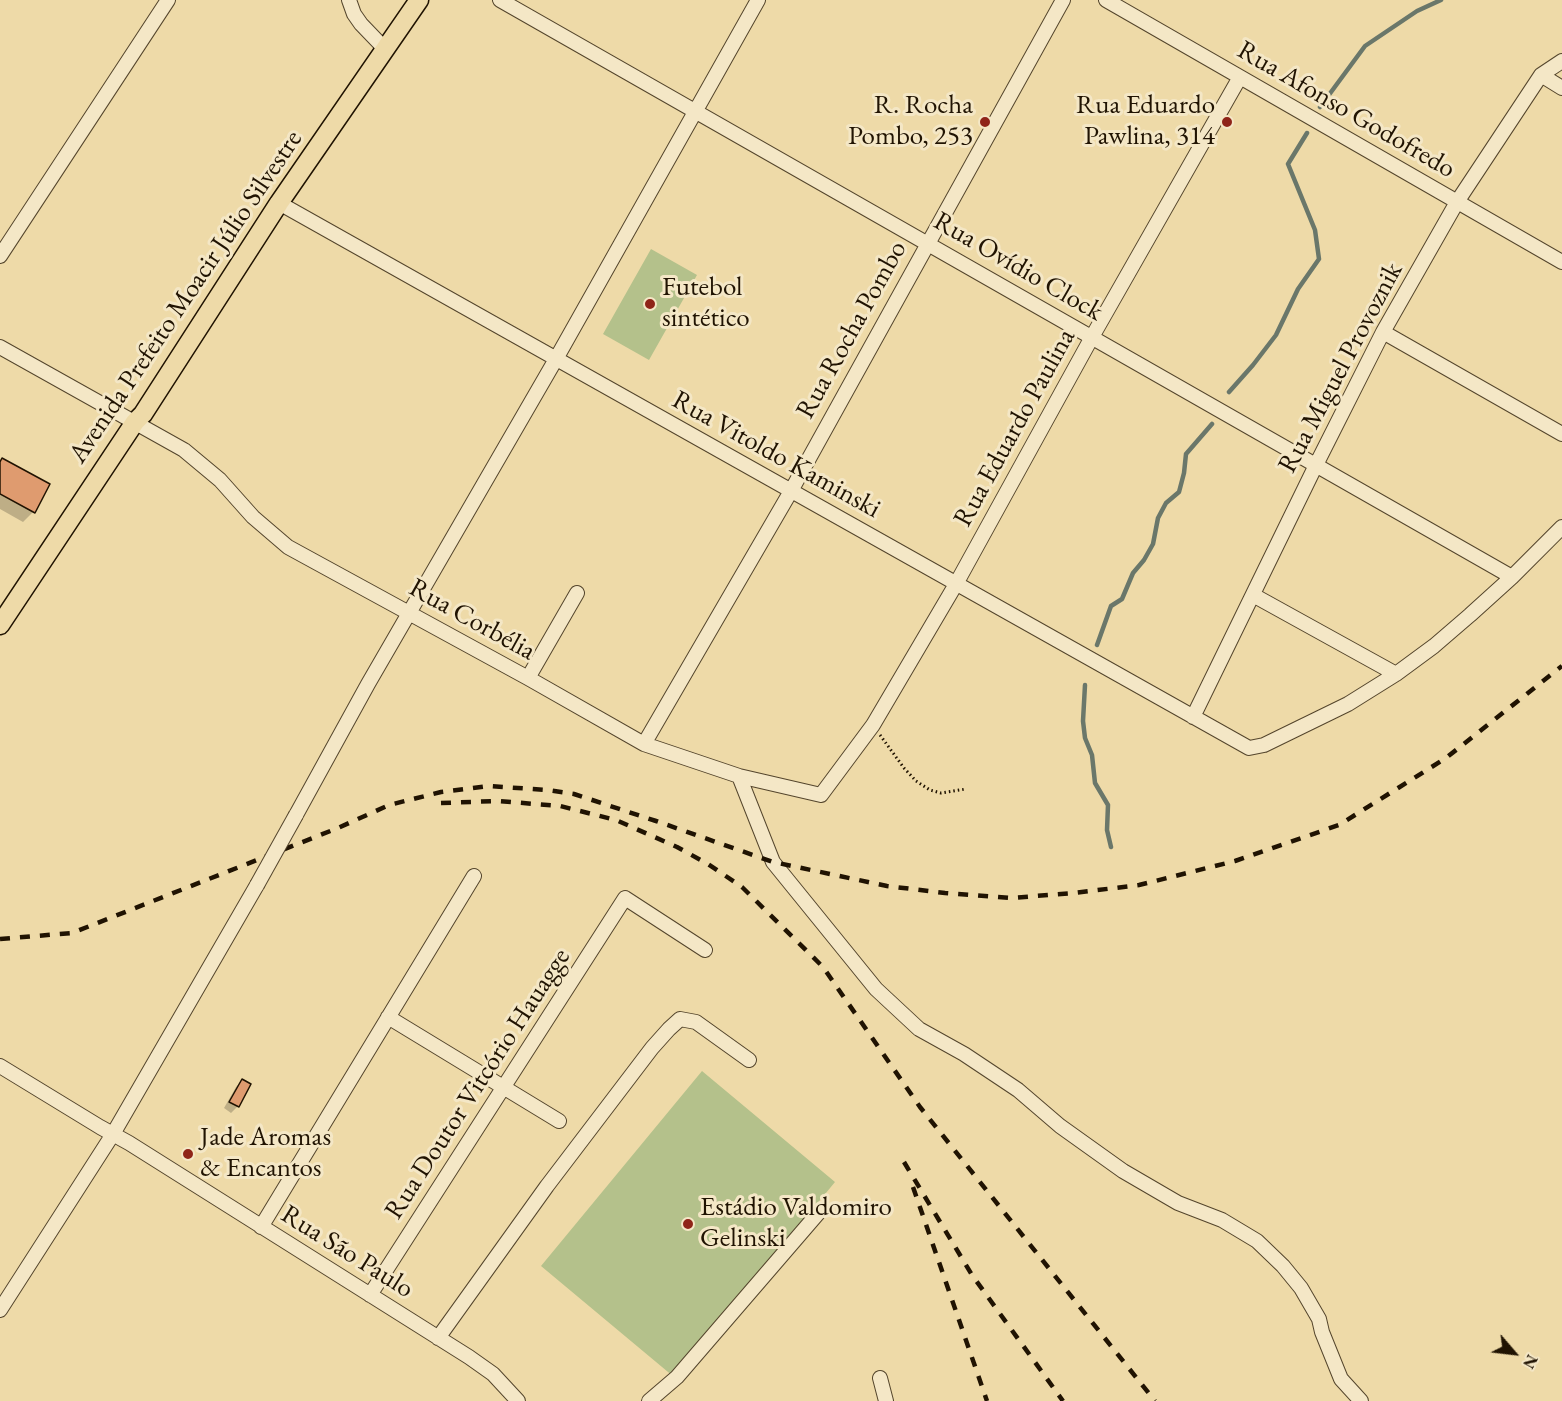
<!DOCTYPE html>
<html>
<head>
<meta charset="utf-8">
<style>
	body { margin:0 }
	#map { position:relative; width:1562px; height:1401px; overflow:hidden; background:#eedaa8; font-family:"EB Garamond",serif }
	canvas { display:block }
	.north { position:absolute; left:1484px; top:1323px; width:60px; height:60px; -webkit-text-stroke:4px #f4e7c6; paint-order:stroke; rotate:118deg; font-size:16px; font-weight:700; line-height:24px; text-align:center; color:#201302 }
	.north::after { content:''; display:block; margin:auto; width:21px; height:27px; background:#201302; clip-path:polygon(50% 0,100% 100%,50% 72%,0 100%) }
</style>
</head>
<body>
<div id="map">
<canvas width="1562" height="1401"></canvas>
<div class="north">N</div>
</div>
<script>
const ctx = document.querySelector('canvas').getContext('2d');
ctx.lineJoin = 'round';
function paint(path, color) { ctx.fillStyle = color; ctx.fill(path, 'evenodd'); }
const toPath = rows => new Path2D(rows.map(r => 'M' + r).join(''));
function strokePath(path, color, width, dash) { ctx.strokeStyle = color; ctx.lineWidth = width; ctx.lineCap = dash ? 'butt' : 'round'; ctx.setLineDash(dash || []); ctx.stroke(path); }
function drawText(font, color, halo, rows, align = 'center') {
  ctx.font = font + ' "EB Garamond",serif'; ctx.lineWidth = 6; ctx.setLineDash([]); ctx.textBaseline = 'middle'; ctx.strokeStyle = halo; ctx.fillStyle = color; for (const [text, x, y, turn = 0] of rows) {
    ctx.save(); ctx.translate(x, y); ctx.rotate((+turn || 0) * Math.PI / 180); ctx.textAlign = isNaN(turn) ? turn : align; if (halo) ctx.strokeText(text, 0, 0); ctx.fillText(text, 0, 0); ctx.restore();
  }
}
paint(toPath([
	[651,249,697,275,649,360,603,334],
	[702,1071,835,1182,674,1377,541,1266]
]), '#b4c18b');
paint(toPath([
	[0,462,33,512,23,522,0,509],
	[242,1080,238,1106,231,1113,224,1108,236,1087]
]), '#0003');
strokePath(toPath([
	[1320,107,1365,46,1417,11,1441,0],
	[1229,392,1253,365,1276,335,1298,289,1319,259,1315,230,1288,164,1307,133],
	[1097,645,1111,606,1122,599,1133,573,1144,560,1153,544,1158,518,1166,503,1179,492,1184,473,1186,454,1212,424],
	[1085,685,1083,721,1085,738,1092,755,1095,783,1108,805,1107,830,1111,847]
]), '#6a776a', 4.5);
const building = toPath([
	[2,458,50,484,35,513,0,494,0,462,2,458],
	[242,1079,251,1084,239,1107,229,1102,242,1079]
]);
paint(building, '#df9b6f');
strokePath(building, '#201302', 1.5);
const minor = toPath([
	[349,0,354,14,361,24,385,49],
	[500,0,1512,577],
	[1106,0,1562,262],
	[1541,75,1562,88],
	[279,203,1249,748,1264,745,1348,704,1396,674,1434,646,1470,615,1512,577,1562,527],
	[0,256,168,0],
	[1383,332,1562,434],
	[0,347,184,450,220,480,253,517,288,547,528,678,644,744,739,776,821,795,873,725,956,584,1092,337,1240,77],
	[1253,595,1396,674],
	[528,678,577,593],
	[1193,717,1316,465,1383,332,1457,202,1541,75,1562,61],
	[644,744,791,491,1063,0],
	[739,776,773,862,876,989,919,1029,964,1054,1018,1090,1060,1126,1123,1171,1178,1203,1222,1220,1257,1241,1283,1266,1301,1288,1319,1319,1322,1332,1341,1379,1361,1401],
	[296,815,368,684,556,359,758,0],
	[388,1017,559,1121],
	[0,1066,100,1127,129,1143,469,1357,493,1374,518,1401],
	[261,1227,474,876],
	[370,1295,625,898,705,950],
	[0,1310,113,1134,257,885],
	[438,1338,547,1186,652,1048,669,1029,680,1019,696,1022,749,1060],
	[880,1378,886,1401],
	[649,1401,677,1377,820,1211]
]);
const major = toPath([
	[0,625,135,422,143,414,279,203,419,0]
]);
strokePath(minor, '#54452c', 16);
strokePath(major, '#201302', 21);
strokePath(toPath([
	[880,735,904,768,916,781,930,790,941,793,966,789]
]), '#201302', 3, [1.5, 3]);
strokePath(minor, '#f4e7c6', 14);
strokePath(major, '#eedaa8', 18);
strokePath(toPath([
	[441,803,498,801,560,806,616,820,677,847,708,864,742,887,823,967,920,1107,1155,1401],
	[0,939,72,933,338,828,389,805,441,792,488,786,547,790,574,794,656,821,773,862,887,886,945,893,1011,898,1074,893,1139,885,1235,861,1339,825,1446,758,1562,666],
	[904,1162,972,1275,1063,1401],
	[913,1187,987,1401]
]), '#201302', 4.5, [10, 10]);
const minorBridge = toPath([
	[257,885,296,815]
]);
strokePath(minorBridge, '#54452c', 16, []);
strokePath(minorBridge, '#f4e7c6', 14);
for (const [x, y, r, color] of [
	[985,122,6,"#8f2418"],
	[1227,122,6,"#8f2418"],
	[650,304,6,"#8f2418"],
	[188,1154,6,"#8f2418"],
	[688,1224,6,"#8f2418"]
]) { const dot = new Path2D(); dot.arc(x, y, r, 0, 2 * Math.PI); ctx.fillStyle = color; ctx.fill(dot); strokePath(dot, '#f4e7c6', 2); }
drawText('27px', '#201302', '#f4e7c6', [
	["R. Rocha",973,106,"right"],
	["Pombo, 253",973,137,"right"],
	["Rua Eduardo",1215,106,"right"],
	["Pawlina, 314",1215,137,"right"],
	["Futebol",662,288],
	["sintético",662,319],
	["Jade Aromas",200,1138],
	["& Encantos",200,1169],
	["Estádio Valdomiro",700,1208],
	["Gelinski",700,1239]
], 'left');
drawText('27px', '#201302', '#f4e7c6', [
	["Rua Afonso Godofredo",1346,110,30],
	["Rua Ovídio Clock",1018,267,30],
	["Avenida Prefeito Moacir Júlio Silvestre",186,297,-56],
	["Rua Rocha Pombo",852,330,-61],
	["Rua Miguel Provoznik",1341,368,-62],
	["Rua Eduardo Paulina",1015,428,-61],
	["Rua Vitoldo Kaminski",776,455,29],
	["Rua Corbélia",472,620,29],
	["Rua Doutor Vitcório Hauagge",478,1084,-57],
	["Rua São Paulo",347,1252,32]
]);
</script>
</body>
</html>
